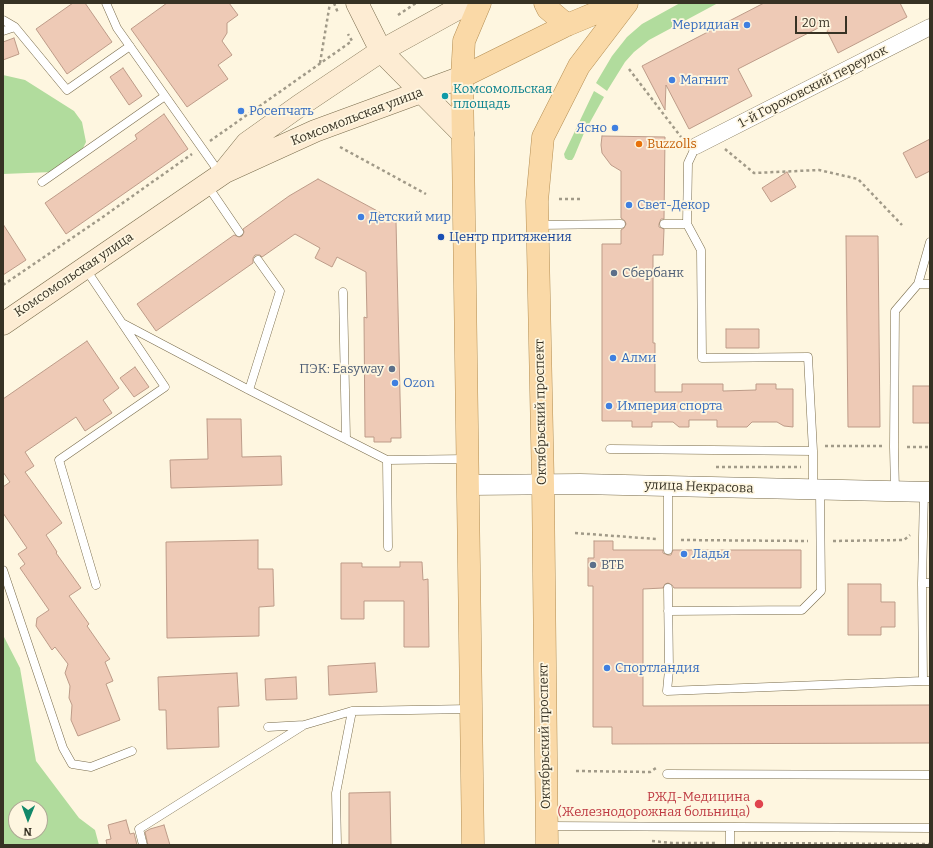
<!DOCTYPE html>
<html>
<head>
<meta charset="utf-8">
<style>
	body { margin:0 }
	#map { position:relative; width:933px; height:848px; overflow:hidden; background:#fef6e0; font-family:Bitter,serif }
	canvas { display:block }
	.frame { position:absolute; inset:0; border:4px solid #373224; pointer-events:none }
	.north { position:absolute; left:8px; top:800px; width:40px; height:40px; box-sizing:border-box; background:#fef6e0; border:1px solid #aea895; border-radius:50%; rotate:181deg; font-size:11px; font-weight:700; line-height:16px; text-align:center; color:#373224 }
	.north::after { content:''; display:block; margin:auto; width:14px; height:18px; background:#128869; clip-path:polygon(50% 0,100% 100%,50% 72%,0 100%) }
	.scale { position:absolute; left:795px; top:16px; width:52px; height:18px; box-sizing:border-box; border:2px solid #373224; border-top:0; padding-left:5px; font-size:12px; line-height:14px; white-space:nowrap; color:#373224; -webkit-text-stroke:3px #fef6e0; paint-order:stroke }
</style>
</head>
<body>
<div id="map">
<canvas width="933" height="848"></canvas>
<div class="frame"></div>
<div class="north">N</div>
<div class="scale">20 m</div>
</div>
<script>
const ctx = document.querySelector('canvas').getContext('2d');
ctx.lineJoin = 'round';
function paint(path, color) { ctx.fillStyle = color; ctx.fill(path, 'evenodd'); }
const toPath = rows => new Path2D(rows.map(r => 'M' + r).join(''));
function strokePath(path, color, width, dash) { ctx.strokeStyle = color; ctx.lineWidth = width; ctx.lineCap = dash ? 'butt' : 'round'; ctx.setLineDash(dash || []); ctx.stroke(path); }
function drawText(font, color, halo, rows, align = 'center') {
  ctx.font = font + ' Bitter,serif'; ctx.lineWidth = 3.5; ctx.setLineDash([]); ctx.textBaseline = 'middle'; ctx.strokeStyle = halo; ctx.fillStyle = color; for (const [text, x, y, turn = 0] of rows) {
    ctx.save(); ctx.translate(x, y); ctx.rotate((+turn || 0) * Math.PI / 180); ctx.textAlign = isNaN(turn) ? turn : align; if (halo) ctx.strokeText(text, 0, 0); ctx.fillText(text, 0, 0); ctx.restore();
  }
}
paint(toPath([
	[680,3,718,3,649,40,634,52,625,62,607,91,596,83,612,56,627,37,642,24],
	[3,75,25,80,74,111,82,122,86,142,79,156,52,172,3,174],
	[594,91,604,97,584,133,574,157,572,160,568,160,565,158,564,154],
	[3,635,20,668,36,761,79,818,95,830,99,845,3,845],
	[16,808,40,808,40,832,16,832]
]), '#b1dc9d');
const building = toPath([
	[73,3,85,3,112,42,67,74,36,29,73,3],
	[167,3,229,3,238,15,227,23,227,33,222,41,232,55,218,65,228,79,187,107,131,29,167,3],
	[764,3,900,3,907,17,838,53,824,25,738,69,752,96,689,129,666,85,665,110,642,66,764,3],
	[14,38,19,54,3,60,3,42,14,38],
	[123,68,142,96,129,105,110,77,123,68],
	[164,114,188,149,66,234,45,203,137,139,135,135,164,114],
	[602,136,665,137,664,219,661,219,659,224,659,227,664,229,663,255,653,255,653,343,655,343,655,392,682,392,682,384,723,384,723,391,756,390,756,384,776,384,776,389,793,389,793,427,784,426,777,422,752,422,747,427,717,427,717,420,689,420,689,427,679,427,673,422,652,422,652,427,632,427,632,421,602,421,602,244,621,244,621,230,624,228,626,224,625,221,621,218,621,171,611,165,602,153,601,145,602,136],
	[930,139,930,171,916,178,903,153,930,139],
	[787,172,796,187,771,202,762,188,787,172],
	[318,179,396,221,401,438,391,438,391,442,374,442,374,437,365,437,364,317,367,318,366,272,337,257,332,267,315,258,320,248,295,234,262,257,260,255,255,255,253,258,253,263,156,331,137,304,234,235,239,237,242,236,244,232,243,229,289,196,318,179],
	[3,224,26,260,3,275,3,224],
	[846,236,878,236,880,427,848,427,846,236],
	[726,329,759,329,759,348,726,348,726,329],
	[87,341,119,388,103,400,112,413,85,431,76,417,25,452,34,466,25,472,62,523,46,535,57,552,56,553,81,588,69,596,89,624,87,626,110,659,105,662,113,681,106,684,120,720,78,736,71,720,72,705,69,698,70,686,65,673,68,664,55,647,52,650,36,626,37,618,49,610,20,568,25,564,18,554,27,548,3,513,3,487,10,482,3,472,3,399,87,341],
	[135,367,149,387,134,397,120,378,135,367],
	[913,386,930,386,930,423,913,423,913,386],
	[207,419,241,419,242,457,281,456,282,485,171,488,170,460,208,459,207,419],
	[258,540,258,569,273,569,274,606,259,607,259,636,167,638,166,542,258,540],
	[594,541,613,541,613,550,663,550,663,553,668,555,671,555,673,550,801,550,801,588,674,588,672,585,668,583,665,584,663,588,643,589,643,706,930,705,930,743,612,744,612,727,593,727,593,586,588,586,588,558,594,558,594,541],
	[400,562,422,562,423,580,428,579,429,647,404,647,404,601,364,601,364,619,341,619,341,563,362,563,362,567,400,567,400,562],
	[848,584,881,584,881,602,895,602,895,627,881,627,881,635,848,635,848,584],
	[375,663,377,692,329,695,328,666,375,663],
	[237,673,239,706,218,707,219,747,167,749,166,710,159,710,158,677,237,673],
	[296,677,297,699,266,700,265,679,296,677],
	[390,792,391,845,349,845,349,793,390,792],
	[126,820,130,834,134,833,137,845,107,845,106,840,111,839,108,825,126,820],
	[164,825,170,845,148,845,145,832,150,829,164,825]
]);
paint(building, '#eecab6');
strokePath(building, '#bd9b88', 1);
const service = toPath([
	[106,3,117,28,221,175],
	[3,20,15,27,67,90,130,46],
	[3,31,15,27],
	[696,146,688,163,687,224,701,250,702,358,808,357,813,451,813,489],
	[42,182,165,96],
	[207,185,239,232],
	[664,224,687,224],
	[538,225,621,224],
	[85,268,165,387,59,460,96,585],
	[918,284,930,242],
	[343,292,346,439],
	[122,323,249,390,387,460,467,459],
	[249,390,280,291,258,260],
	[610,449,813,451],
	[387,460,388,547],
	[668,486,668,550],
	[895,491,894,447,895,311,918,284,930,284],
	[924,491,922,583,930,583],
	[3,570,63,748,72,764,91,767,132,751],
	[922,583,923,681,930,681],
	[668,588,669,670,667,691,923,681],
	[668,611,802,610,821,591,820,490],
	[268,727,304,725],
	[667,774,930,775],
	[547,826,930,828],
	[730,827,730,845],
	[143,845,139,829,304,725,352,711,470,709],
	[337,845,336,793,352,711]
]);
const minor = toPath([
	[696,146,930,27]
]);
const tertiary = toPath([
	[468,485,580,484,930,492]
]);
const secondary = toPath([
	[357,3,381,51,463,134],
	[226,169,247,143,299,106,381,51,468,3],
	[3,324,225,172,315,131,462,77]
]);
const primary = toPath([
	[545,3,548,9,567,25],
	[462,77,567,25,620,3],
	[473,845,462,77,464,41,480,3],
	[547,845,543,484,537,201,543,137,579,66,627,3]
]);
strokePath(service, '#796c4c', 9);
strokePath(minor, '#796c4c', 17);
strokePath(tertiary, '#796c4c', 21);
strokePath(secondary, '#796c4c', 23);
strokePath(primary, '#b48e53', 23);
strokePath(toPath([
	[334,3,338,13],
	[398,15,416,3],
	[320,63,330,3],
	[629,69,681,137],
	[210,141,352,41,348,34],
	[340,147,426,194],
	[725,149,754,173,819,170,858,179,902,225],
	[559,199,580,199],
	[3,285,100,219,192,154],
	[825,446,882,446],
	[907,447,930,447],
	[716,467,801,467],
	[575,533,656,539],
	[681,540,808,541],
	[833,541,904,540,910,535],
	[576,771,650,772,656,768],
	[652,841,672,843,717,843],
	[742,843,930,844]
]), '#a19a88', 2.5, [3, 3]);
strokePath(service, '#fff', 8);
strokePath(minor, '#fff', 16);
strokePath(tertiary, '#fff', 20);
strokePath(secondary, '#fdecd3', 22);
strokePath(primary, '#fad9a7', 22);
for (const [x, y, r, color] of [
	[747,25,4,"#3f7fe0"],
	[672,80,4,"#3f7fe0"],
	[445,96,4,"#0f9aa8"],
	[241,111,4,"#3f7fe0"],
	[615,128,4,"#3f7fe0"],
	[639,144,4,"#e8710a"],
	[629,205,4,"#3f7fe0"],
	[361,217,4,"#3f7fe0"],
	[441,237,4,"#1a4fb4"],
	[614,273,4,"#5c6f8a"],
	[613,358,4,"#3f7fe0"],
	[392,369,4,"#5c6f8a"],
	[395,383,4,"#3f7fe0"],
	[609,406,4,"#3f7fe0"],
	[684,554,4,"#3f7fe0"],
	[593,565,4,"#5c6f8a"],
	[607,668,4,"#3f7fe0"],
	[759,804,5,"#e0444e"]
]) { const dot = new Path2D(); dot.arc(x, y, r, 0, 2 * Math.PI); ctx.fillStyle = color; ctx.fill(dot); strokePath(dot, '#fef6e0', 1.5); }
drawText('13px', '#366cbe', '#fef6e0', [
	["Меридиан",739,25,"right"],
	["Магнит",680,80],
	["Росепчать",249,111],
	["Ясно",607,128,"right"],
	["Свет-Декор",637,205],
	["Детский мир",369,217],
	["Алми",621,358],
	["Ozon",403,383],
	["Империя спорта",617,406],
	["Ладья",692,554],
	["Спортландия",615,668]
], 'left');
drawText('13px', '#373224', '#fef6e0', [
	["1-й Гороховский переулок",813,87,-27],
	["Комсомольская улица",357,117,-21],
	["Комсомольская улица",74,275,-34],
	["Октябрьский проспект",541,412,-91],
	["улица Некрасова",699,487,2],
	["Октябрьский проспект",545,736,-91]
]);
drawText('13px', '#0d838f', '#fef6e0', [
	["Комсомольская",453,89],
	["площадь",453,104]
], 'left');
drawText('13px', '#c56008', '#fef6e0', [
	["Buzzolls",647,144]
], 'left');
drawText('13px', '#164399', '#fef6e0', [
	["Центр притяжения",449,237]
], 'left');
drawText('13px', '#4e5e75', '#fef6e0', [
	["Сбербанк",622,273],
	["ПЭК: Easyway",384,369,"right"],
	["ВТБ",601,565]
], 'left');
drawText('13px', '#be3a42', '#fef6e0', [
	["РЖД-Медицина",750,797],
	["(Железнодорожная больница)",750,812]
], 'right');
</script>
</body>
</html>
